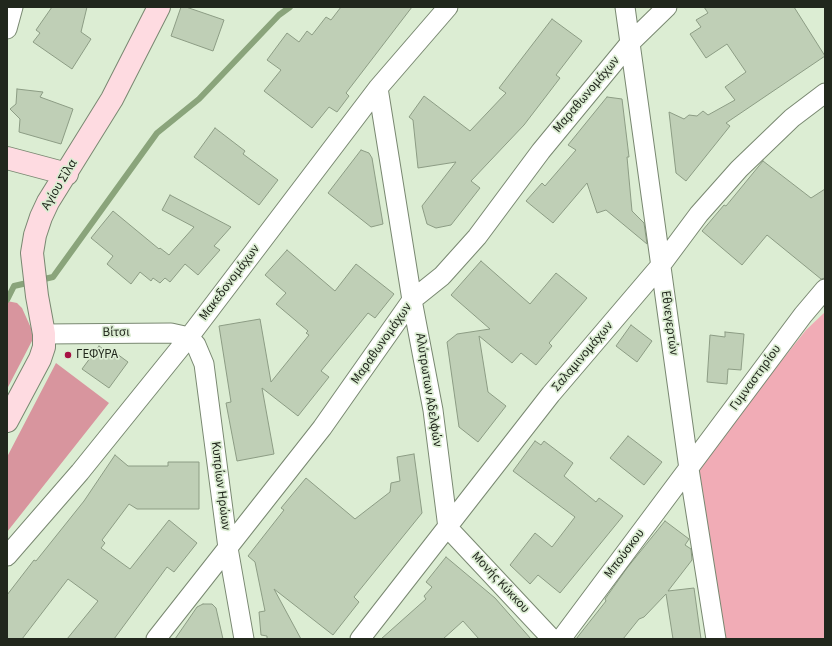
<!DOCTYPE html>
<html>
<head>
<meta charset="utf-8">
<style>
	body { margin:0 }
	#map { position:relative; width:832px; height:646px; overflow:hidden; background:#dcedd3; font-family:"Source Sans 3",sans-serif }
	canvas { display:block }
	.frame { position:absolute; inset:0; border:8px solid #21271d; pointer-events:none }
</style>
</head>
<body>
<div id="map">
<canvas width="832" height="646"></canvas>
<div class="frame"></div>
</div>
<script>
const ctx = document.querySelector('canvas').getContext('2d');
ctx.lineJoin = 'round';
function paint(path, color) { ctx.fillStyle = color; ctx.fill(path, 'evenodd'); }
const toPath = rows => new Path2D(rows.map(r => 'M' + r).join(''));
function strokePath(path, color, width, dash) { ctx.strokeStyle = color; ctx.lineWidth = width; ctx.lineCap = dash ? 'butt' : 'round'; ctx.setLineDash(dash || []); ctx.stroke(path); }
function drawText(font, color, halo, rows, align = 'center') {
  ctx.font = font + ' "Source Sans 3",sans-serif'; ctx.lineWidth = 3.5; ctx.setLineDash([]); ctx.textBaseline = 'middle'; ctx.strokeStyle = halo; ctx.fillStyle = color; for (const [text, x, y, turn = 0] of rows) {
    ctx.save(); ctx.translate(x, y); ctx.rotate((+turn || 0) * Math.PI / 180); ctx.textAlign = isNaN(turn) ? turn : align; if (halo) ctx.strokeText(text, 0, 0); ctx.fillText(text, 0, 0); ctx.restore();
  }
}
paint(toPath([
	[825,312,825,639,724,639,696,468,806,330]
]), '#f1acb6');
paint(toPath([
	[7,301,17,303,22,308,31,328,33,339,7,389],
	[56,363,109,403,7,532,7,457]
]), '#d8959e');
strokePath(toPath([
	[7,300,14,286,53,277,157,133,199,99,279,15,290,7]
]), '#8aa47b', 6);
const building = toPath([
	[52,7,87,7,81,32,91,39,72,69,33,42,40,33,36,30,52,7],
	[181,7,186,7,224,20,213,51,171,36,181,7],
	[341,7,412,7,346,93,349,96,337,112,329,107,312,128,264,91,281,70,267,60,287,33,299,42,307,31,312,35,326,17,331,20,341,7],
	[704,7,794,7,825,56,726,123,730,126,686,181,676,173,669,112,684,119,689,115,697,116,703,111,708,115,735,100,725,87,746,72,727,44,706,58,690,34,701,27,696,20,708,13,704,7],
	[552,19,582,41,556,75,560,78,524,125,471,181,480,188,451,225,436,228,427,224,422,206,456,162,418,168,413,120,409,117,424,96,470,131,506,93,499,88,552,19],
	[17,89,43,92,40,97,73,109,61,144,19,132,20,119,10,109,16,104,17,89],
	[607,97,622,99,629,157,627,157,632,211,644,223,647,244,606,210,597,213,587,183,553,223,526,201,542,183,545,186,576,150,568,145,607,97],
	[215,128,245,151,243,154,278,180,259,205,194,157,215,128],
	[361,150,369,153,372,158,383,224,371,227,328,193,361,150],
	[763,161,811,198,825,189,825,278,821,279,767,235,742,265,702,231,724,205,726,206,763,161],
	[170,195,231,227,214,246,220,250,198,275,185,264,170,282,165,278,160,283,153,278,151,281,140,272,131,284,107,264,113,256,91,238,113,211,159,249,160,248,169,255,194,227,162,210,170,195],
	[287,250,335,291,356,264,394,294,375,318,368,313,321,371,329,377,298,416,262,388,274,454,237,461,226,403,231,402,219,326,260,319,271,382,309,335,306,333,308,331,276,304,286,293,265,275,287,250],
	[481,261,530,304,556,273,587,298,549,343,552,346,536,365,521,353,512,363,479,336,488,392,506,406,478,442,459,427,447,342,457,334,490,329,451,295,481,261],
	[631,325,652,341,637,362,616,346,631,325],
	[725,332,744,334,741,370,728,369,727,384,707,382,710,335,725,337,725,332],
	[99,346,110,354,113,351,128,362,109,388,82,369,99,346],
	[628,436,662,462,644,485,610,458,628,436],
	[535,441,541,445,544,441,573,463,564,476,596,502,599,498,623,516,560,593,538,575,530,584,510,565,535,533,552,547,575,517,513,471,535,441],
	[414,454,422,513,354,597,359,602,333,635,274,589,301,639,267,639,267,636,261,635,259,612,265,611,255,562,248,556,284,510,281,508,306,478,355,519,390,492,391,483,400,481,397,457,414,454],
	[115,455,128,466,168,466,168,462,199,462,199,509,137,509,129,504,102,540,105,543,101,548,130,569,169,520,197,543,174,572,167,567,114,639,67,639,98,601,68,579,22,639,7,639,7,595,34,560,36,561,84,501,115,455],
	[665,521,689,539,685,545,691,549,692,560,668,591,694,588,701,639,673,639,666,594,644,617,639,619,623,639,576,639,606,601,605,599,627,568,665,521],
	[446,557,495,598,531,639,479,639,463,621,443,639,381,639,426,599,424,596,432,587,426,582,446,557],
	[203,604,212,604,216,608,223,639,175,639,197,607,203,604]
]);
paint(building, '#bfcfb6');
strokePath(building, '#8c9c84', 1);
const street = toPath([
	[625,7,689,469,716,639],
	[7,29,13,7],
	[378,88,412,300,433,410,448,528],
	[44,334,171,333,189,337,196,345,204,364,228,548,244,639],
	[448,528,552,639],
	[7,556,80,472,189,337,378,88,448,7],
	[156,639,322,428,412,300,442,276,477,237,541,151,630,43,667,7],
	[360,639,551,394,661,265,699,214,739,169,792,118,825,93],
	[561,639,803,315,825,289]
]);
const secondary = toPath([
	[7,158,67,174],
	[7,421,40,359,44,347,44,334,37,296,32,253,35,235,41,217,48,202,112,99,159,7]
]);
strokePath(street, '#798871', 21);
strokePath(secondary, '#798871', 24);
strokePath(street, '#fff', 19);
strokePath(secondary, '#fedbe1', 22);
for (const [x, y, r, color] of [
	[68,355,4,"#a71144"]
]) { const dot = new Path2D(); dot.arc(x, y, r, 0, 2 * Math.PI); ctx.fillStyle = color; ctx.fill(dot); strokePath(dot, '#dcedd3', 1.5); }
drawText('13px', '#21271d', '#dcedd3', [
	["Μαραθωνομάχων",587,95,-50],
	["Αγίου Σίλα",60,185,-59],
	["Μακεδονομάχων",230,283,-53],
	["Εθνεγερτών",669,323,82],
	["Βίτσι",116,333,-1],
	["Μαραθωνομάχων",382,344,-55],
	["Σαλαμινομάχων",583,357,-50],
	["Γυμναστηρίου",756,378,-54],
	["Αλύτρωτων Αδελφών",428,390,81],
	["Κυπρίων Ηρώων",220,486,83],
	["Μπούσκου",625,554,-53],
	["Μονής Κύκκου",500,583,47]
]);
drawText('13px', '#21271d', '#dcedd3', [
	["ΓΕΦΥΡΑ",76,355]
], 'left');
</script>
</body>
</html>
